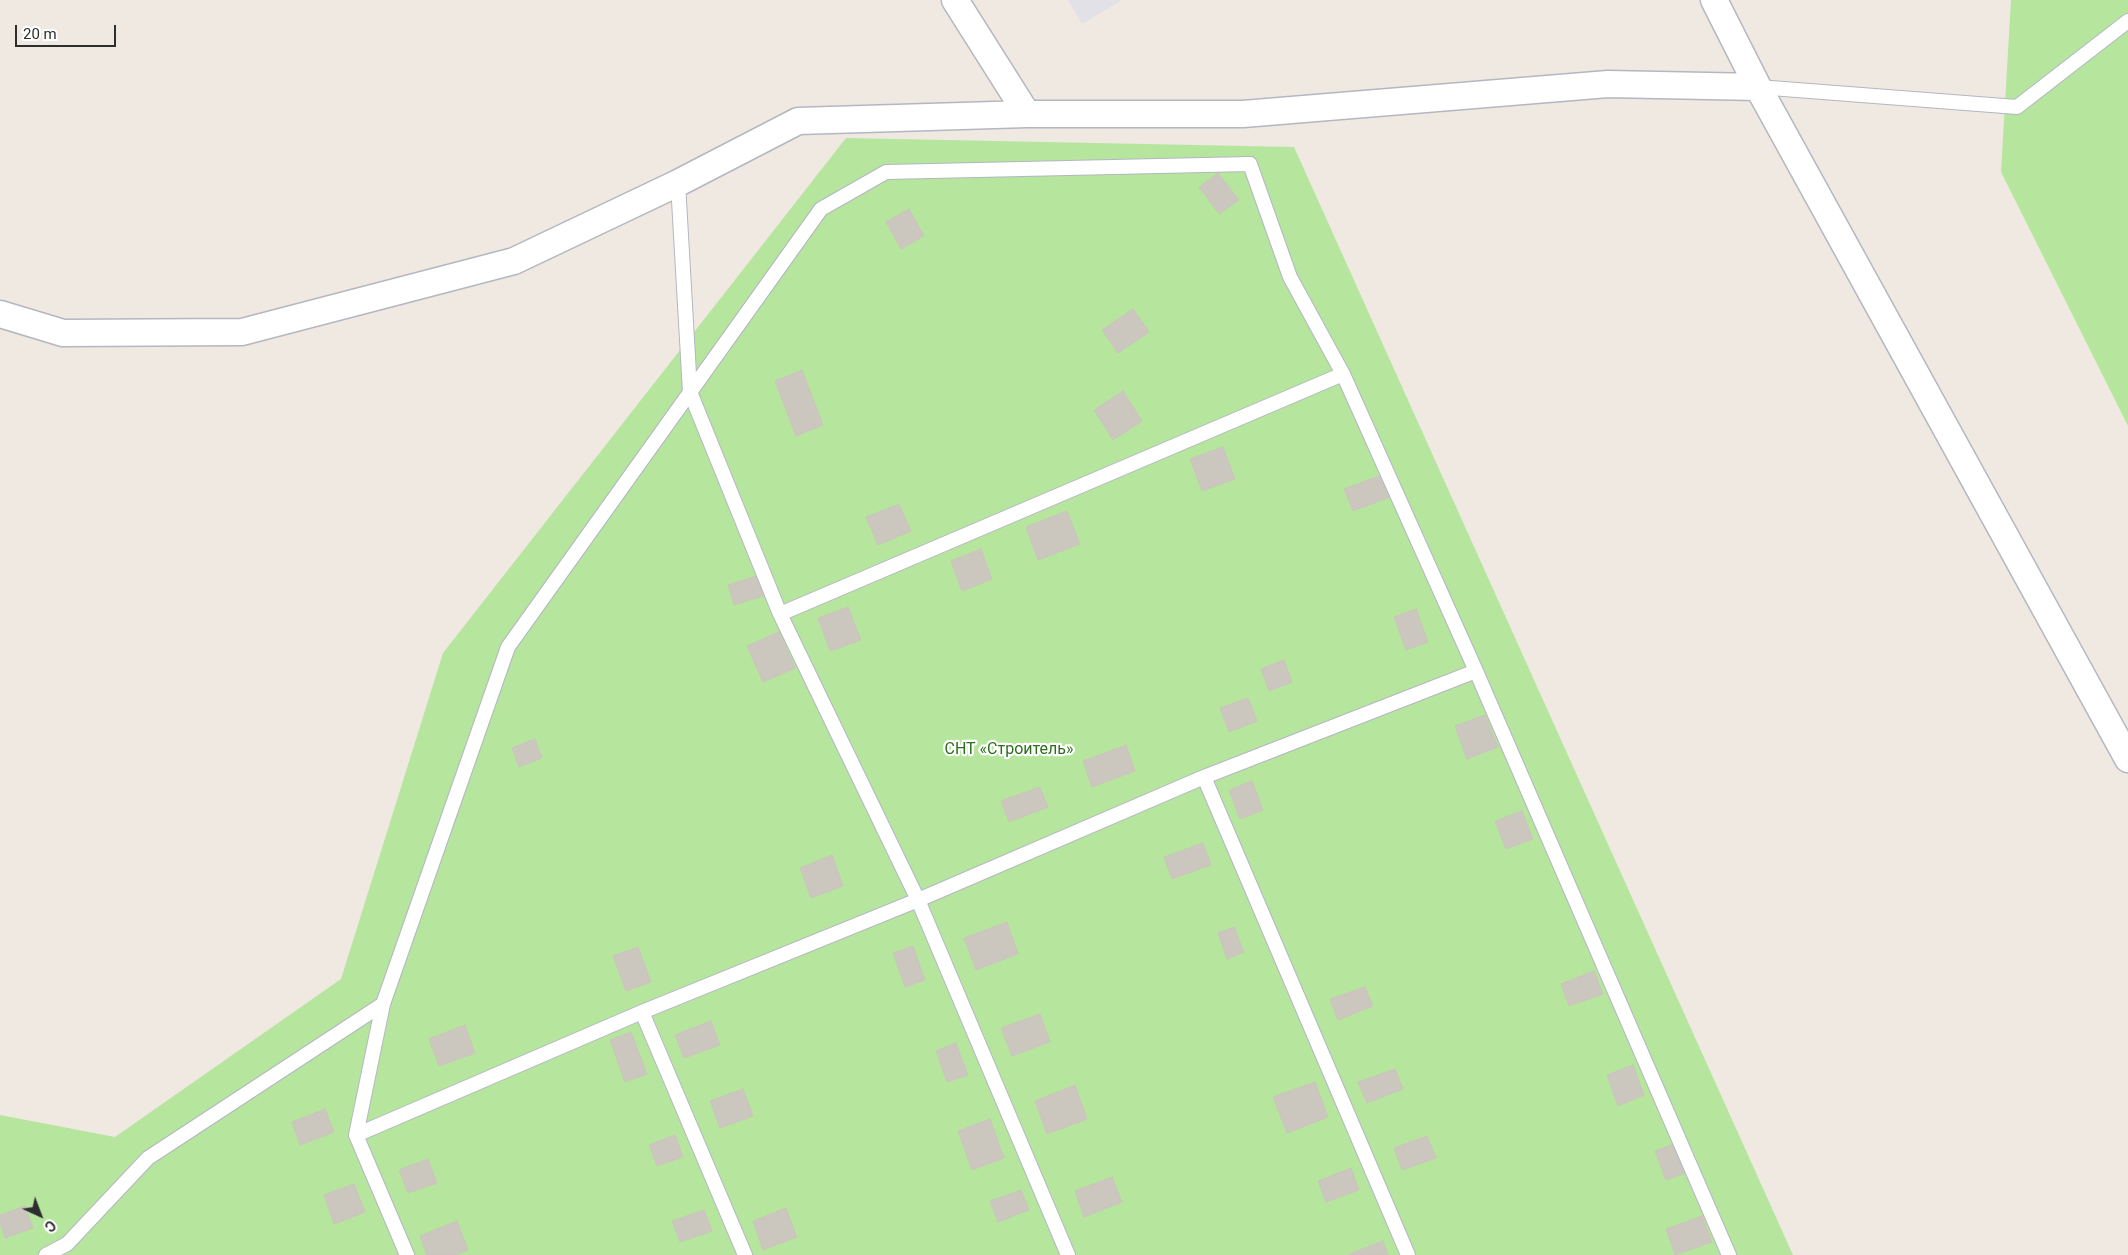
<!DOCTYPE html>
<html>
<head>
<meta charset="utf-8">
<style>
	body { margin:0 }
	#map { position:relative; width:2128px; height:1255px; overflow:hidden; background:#efe9e1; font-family:Roboto,sans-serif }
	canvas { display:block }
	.north { position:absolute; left:15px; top:1190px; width:50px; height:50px; -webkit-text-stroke:4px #fff; paint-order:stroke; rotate:137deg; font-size:14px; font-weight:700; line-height:20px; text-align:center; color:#2e2e2e }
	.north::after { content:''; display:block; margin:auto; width:18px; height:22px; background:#2e2e2e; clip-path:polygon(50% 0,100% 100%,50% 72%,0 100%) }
	.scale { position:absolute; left:15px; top:25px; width:101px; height:22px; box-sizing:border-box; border:2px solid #2e2e2e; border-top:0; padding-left:6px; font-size:15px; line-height:18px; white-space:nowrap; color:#2e2e2e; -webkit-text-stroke:4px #fff; paint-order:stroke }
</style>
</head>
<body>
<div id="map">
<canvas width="2128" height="1255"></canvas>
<div class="north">С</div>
<div class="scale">20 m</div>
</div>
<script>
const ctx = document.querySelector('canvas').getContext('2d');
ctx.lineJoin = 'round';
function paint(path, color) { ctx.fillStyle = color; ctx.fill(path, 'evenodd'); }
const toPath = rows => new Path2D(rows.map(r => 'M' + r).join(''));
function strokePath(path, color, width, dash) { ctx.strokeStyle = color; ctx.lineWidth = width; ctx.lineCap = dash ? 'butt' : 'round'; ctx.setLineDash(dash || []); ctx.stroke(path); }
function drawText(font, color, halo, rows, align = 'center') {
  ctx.font = font + ' Roboto,sans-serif'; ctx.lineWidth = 4.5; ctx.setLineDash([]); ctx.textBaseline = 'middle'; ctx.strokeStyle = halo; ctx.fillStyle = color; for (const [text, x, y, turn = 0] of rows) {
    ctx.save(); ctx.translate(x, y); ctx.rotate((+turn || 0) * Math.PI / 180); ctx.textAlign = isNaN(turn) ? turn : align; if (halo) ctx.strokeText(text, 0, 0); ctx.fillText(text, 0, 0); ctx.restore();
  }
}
paint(toPath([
	[1068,0,1122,0,1082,24]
]), '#e3e1e8');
paint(toPath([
	[2011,0,2128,0,2128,426,2001,172],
	[846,138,1294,147,1793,1255,0,1255,0,1115,115,1137,341,979,443,653]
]), '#b6e59e');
const building = toPath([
	[1218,173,1239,200,1219,214,1199,187,1218,173],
	[909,209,924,236,901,249,886,222,909,209],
	[1133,309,1149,332,1118,353,1102,330,1133,309],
	[802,370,823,425,796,436,775,381,802,370],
	[1123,391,1142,421,1113,440,1094,410,1123,391],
	[1223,447,1235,479,1202,491,1190,459,1223,447],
	[1382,475,1390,497,1353,511,1344,489,1382,475],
	[899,504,911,531,878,545,866,517,899,504],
	[1067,511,1080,544,1038,560,1026,527,1067,511],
	[981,549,992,579,962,591,951,561,981,549],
	[760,575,766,595,734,605,728,585,760,575],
	[848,607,861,640,830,651,818,618,848,607],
	[1416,609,1428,642,1406,650,1394,617,1416,609],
	[779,632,795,668,763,682,747,646,779,632],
	[1284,660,1292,682,1269,691,1261,669,1284,660],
	[1248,698,1257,721,1229,732,1220,708,1248,698],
	[1485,715,1498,747,1467,759,1455,726,1485,715],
	[535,739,542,758,519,767,512,748,535,739],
	[1126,745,1135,771,1092,787,1083,761,1126,745],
	[1252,781,1263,810,1240,819,1229,790,1252,781],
	[1040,787,1048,807,1009,822,1001,801,1040,787],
	[1522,811,1533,839,1506,849,1495,821,1522,811],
	[1203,843,1211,865,1172,879,1164,857,1203,843],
	[832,855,843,886,811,898,800,868,832,855],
	[1007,922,1018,954,976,970,964,938,1007,922],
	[1234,927,1244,952,1227,959,1218,933,1234,927],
	[913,946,925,980,905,987,893,953,913,946],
	[638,947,651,982,626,991,613,956,638,947],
	[1594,971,1603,994,1569,1006,1561,984,1594,971],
	[1365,987,1373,1006,1338,1020,1330,999,1365,987],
	[1040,1014,1050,1042,1012,1056,1001,1028,1040,1014],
	[711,1021,720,1045,684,1058,675,1035,711,1021],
	[465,1025,475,1053,439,1066,429,1039,465,1025],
	[631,1032,647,1074,625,1082,610,1040,631,1032],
	[956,1043,968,1075,947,1082,936,1051,956,1043],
	[1633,1065,1644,1095,1618,1106,1607,1075,1633,1065],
	[1395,1069,1403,1089,1367,1103,1358,1082,1395,1069],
	[1315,1082,1328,1117,1287,1133,1273,1097,1315,1082],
	[1075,1085,1087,1119,1047,1134,1035,1101,1075,1085],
	[743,1089,753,1116,720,1128,710,1101,743,1089],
	[325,1109,334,1132,300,1145,292,1122,325,1109],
	[990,1119,1004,1158,972,1170,958,1131,990,1119],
	[675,1135,683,1157,657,1166,649,1145,675,1135],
	[1427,1136,1436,1158,1402,1170,1394,1148,1427,1136],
	[1677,1143,1688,1172,1666,1180,1655,1151,1677,1143],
	[428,1159,437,1183,408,1193,399,1170,428,1159],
	[1351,1168,1359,1190,1326,1202,1318,1181,1351,1168],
	[1112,1177,1122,1202,1084,1217,1075,1191,1112,1177],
	[354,1184,365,1212,334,1224,324,1195,354,1184],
	[1021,1190,1029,1210,998,1222,990,1201,1021,1190],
	[25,1206,33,1228,5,1238,0,1223,0,1215,25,1206],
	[786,1208,797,1237,763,1250,753,1221,786,1208],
	[704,1210,712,1231,680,1242,672,1221,704,1210],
	[1702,1216,1712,1242,1675,1255,1666,1229,1702,1216],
	[457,1221,468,1250,456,1255,427,1255,420,1236,457,1221],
	[1383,1241,1388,1255,1350,1255,1349,1254,1383,1241]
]);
paint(building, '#cbc7bf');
strokePath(building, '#cbc5ba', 1);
const lane = toPath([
	[1758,87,2017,107,2128,21],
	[678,183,690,392,780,614,918,900,1068,1255],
	[780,614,1343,374],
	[1204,777,1408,1255],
	[642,1012,745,1255],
	[356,1135,642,1012,918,900,1204,777,1476,671],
	[46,1255,67,1244,148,1158,383,1004],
	[407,1255,356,1135,383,1004,508,647,821,209,886,172,1250,164,1290,277,1343,374,1476,671,1729,1255]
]);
const street = toPath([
	[955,0,1027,114],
	[1714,0,1758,87],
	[0,314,63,333,242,332,514,261,678,183,798,121,1027,114,1243,114,1608,84,1758,87,2128,759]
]);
strokePath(lane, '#b4b7c1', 16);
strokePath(street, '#b4b7c1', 29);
strokePath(lane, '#fff', 14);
strokePath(street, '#fff', 26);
drawText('16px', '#2c6e1b', '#fff', [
	["СНТ «Строитель»",1009,750]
]);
</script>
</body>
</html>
